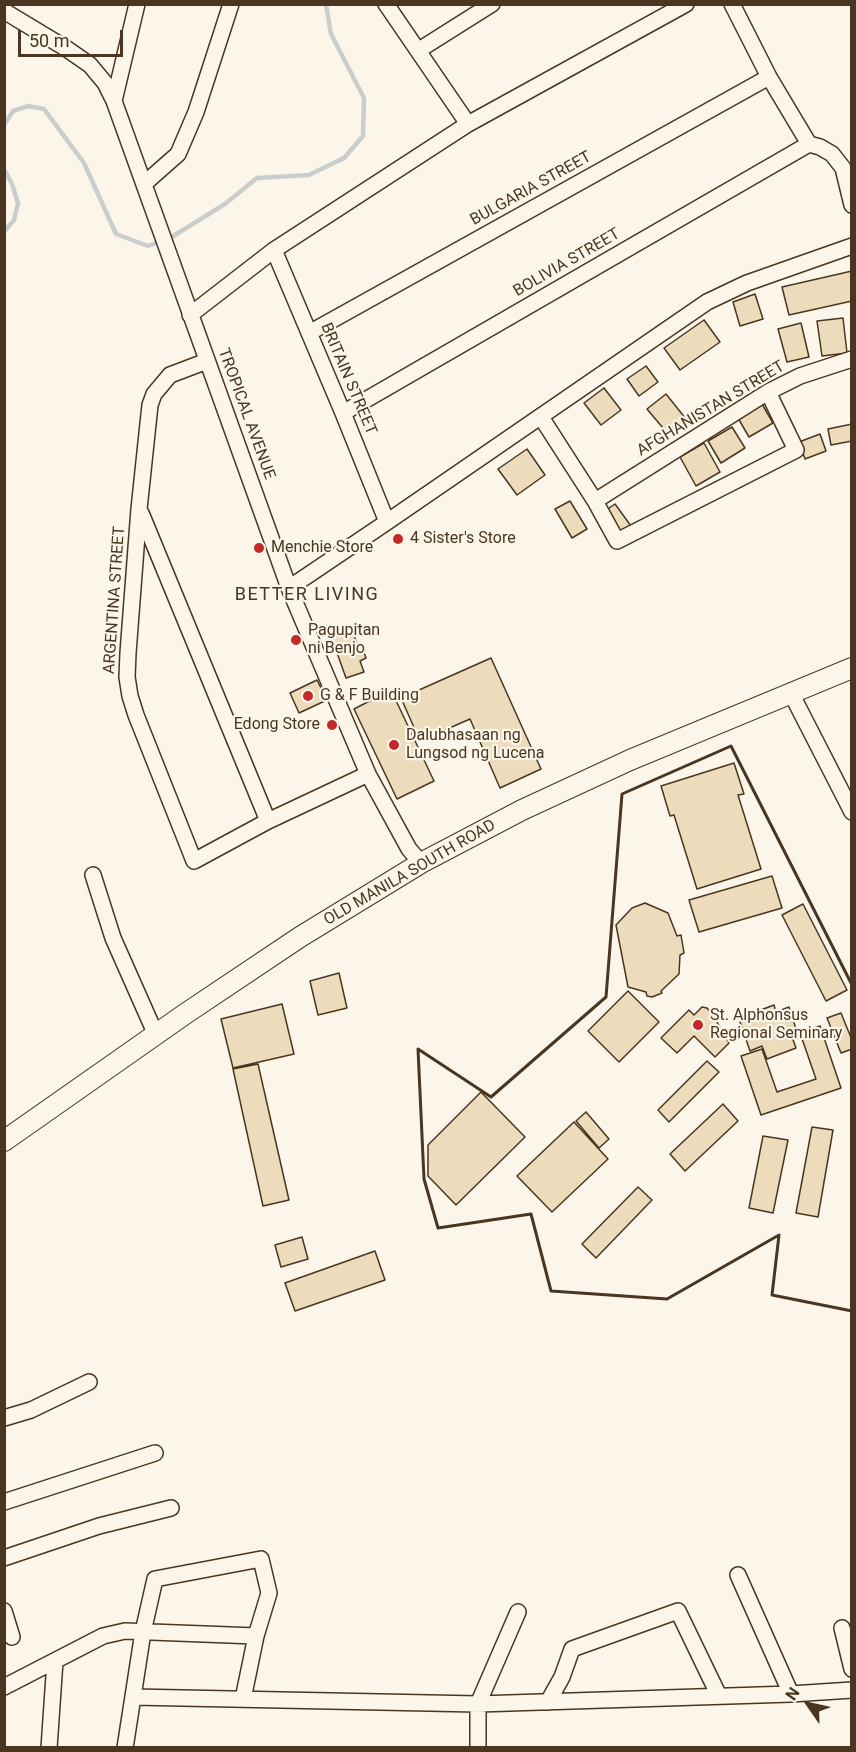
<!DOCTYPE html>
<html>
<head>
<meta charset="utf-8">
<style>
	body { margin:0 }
	#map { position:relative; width:856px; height:1752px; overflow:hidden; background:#fbf6e9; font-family:Roboto,sans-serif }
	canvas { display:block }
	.frame { position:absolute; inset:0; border:6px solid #4a3520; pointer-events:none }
	.north { position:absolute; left:778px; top:1674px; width:60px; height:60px; -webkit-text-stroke:4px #fbf6e9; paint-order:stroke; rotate:304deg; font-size:16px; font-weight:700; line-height:24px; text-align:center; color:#4a3520 }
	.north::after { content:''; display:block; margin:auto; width:21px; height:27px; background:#4a3520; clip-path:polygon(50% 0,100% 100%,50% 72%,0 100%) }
	.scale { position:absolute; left:18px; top:30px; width:105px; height:27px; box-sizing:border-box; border:3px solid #4a3520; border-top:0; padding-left:8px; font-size:18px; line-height:21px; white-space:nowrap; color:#4a3520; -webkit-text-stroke:4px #fbf6e9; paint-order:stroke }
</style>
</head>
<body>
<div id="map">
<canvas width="856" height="1752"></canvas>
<div class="frame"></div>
<div class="north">N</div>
<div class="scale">50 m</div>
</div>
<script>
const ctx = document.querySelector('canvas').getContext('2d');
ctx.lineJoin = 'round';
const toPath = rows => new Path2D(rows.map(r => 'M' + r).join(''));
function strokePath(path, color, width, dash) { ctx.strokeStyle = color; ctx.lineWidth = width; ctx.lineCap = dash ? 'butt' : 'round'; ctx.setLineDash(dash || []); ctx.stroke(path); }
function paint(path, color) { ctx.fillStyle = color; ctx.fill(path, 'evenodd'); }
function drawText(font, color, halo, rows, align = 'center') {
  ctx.font = font + ' Roboto,sans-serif'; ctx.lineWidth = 4.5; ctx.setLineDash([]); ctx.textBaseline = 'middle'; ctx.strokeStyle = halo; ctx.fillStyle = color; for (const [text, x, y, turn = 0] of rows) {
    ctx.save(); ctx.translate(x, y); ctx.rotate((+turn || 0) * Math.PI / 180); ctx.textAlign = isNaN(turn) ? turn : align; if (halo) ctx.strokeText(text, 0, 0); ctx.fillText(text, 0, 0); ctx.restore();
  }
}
strokePath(toPath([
	[4,125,13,111,28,106,44,109,84,163,116,234,148,246,170,238,225,204,257,178,309,175,344,158,363,136,364,98,331,34,326,4],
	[4,169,12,184,18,203,14,220,4,232]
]), '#c9cecd', 4.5);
const building = toPath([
	[852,271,852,301,789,315,782,287,852,271],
	[755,294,763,319,740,326,733,302,755,294],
	[843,318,847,353,822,356,817,321,843,318],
	[704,320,720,342,680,370,664,348,704,320],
	[801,323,809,357,787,362,778,329,801,323],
	[646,366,658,382,639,396,627,379,646,366],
	[604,388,621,410,601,425,584,403,604,388],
	[666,394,686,419,668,434,647,409,666,394],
	[762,404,773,423,749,437,738,418,762,404],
	[852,424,852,441,831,445,828,429,852,424],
	[732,427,745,448,721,463,708,441,732,427],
	[820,434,826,451,805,459,799,442,820,434],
	[704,443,720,472,696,486,680,457,704,443],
	[527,449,545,475,517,495,498,469,527,449],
	[570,501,587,529,572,538,555,509,570,501],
	[615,504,631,526,622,533,605,511,615,504],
	[351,628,358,646,361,644,366,658,360,661,364,672,346,678,331,636,351,628],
	[491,658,541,769,500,788,470,719,420,741,401,698,491,658],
	[317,680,327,700,299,713,290,693,317,680],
	[391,690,434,781,397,799,354,709,391,690],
	[734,763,744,794,738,795,761,869,697,889,674,815,670,816,661,786,734,763],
	[772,876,782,908,699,932,689,900,772,876],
	[645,903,668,913,677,936,681,935,684,953,680,955,679,974,661,991,662,993,652,997,647,996,646,992,628,987,616,925,632,908,645,903],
	[803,904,847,990,826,1001,782,915,803,904],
	[339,973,347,1008,318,1015,310,981,339,973],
	[628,991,659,1022,619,1062,588,1031,628,991],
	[282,1004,294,1054,233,1068,221,1019,282,1004],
	[774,1005,776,1012,789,1007,798,1035,792,1037,796,1048,767,1059,762,1046,750,1051,740,1022,751,1018,750,1014,774,1005],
	[702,1007,707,1008,713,1015,729,1043,715,1057,694,1036,677,1053,661,1038,689,1010,694,1015,702,1007],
	[841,1013,852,1040,852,1049,841,1053,827,1018,841,1013],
	[820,1026,841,1088,761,1115,741,1056,762,1049,777,1092,816,1079,800,1033,820,1026],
	[707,1061,719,1072,669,1122,658,1110,707,1061],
	[258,1064,289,1200,263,1206,233,1069,258,1064],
	[481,1092,525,1137,456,1205,428,1176,428,1145,481,1092],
	[723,1104,738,1121,685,1171,670,1154,723,1104],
	[586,1112,609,1139,599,1148,576,1121,586,1112],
	[574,1122,608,1159,552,1212,517,1176,574,1122],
	[812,1127,833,1130,818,1217,796,1213,812,1127],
	[763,1136,788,1140,773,1213,749,1208,763,1136],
	[638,1187,652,1200,596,1258,582,1244,638,1187],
	[302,1237,308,1259,281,1267,275,1245,302,1237],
	[375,1251,385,1280,295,1311,285,1283,375,1251]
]);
paint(building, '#ecdcbc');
strokePath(building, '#4a3520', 1.5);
const minor = toPath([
	[386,4,468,124],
	[732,4,769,77,809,144,820,147,832,154,843,168,852,205],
	[4,11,67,49,90,65,105,83,114,101,289,588,368,774,409,849,421,863],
	[419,50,492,4],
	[114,101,137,4],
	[144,184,178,154,196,112,231,4],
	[274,250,343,413,387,522],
	[190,315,274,250,468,124,686,4],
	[309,333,769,77],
	[207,361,170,375,154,394,150,405,139,509,128,653,127,677,130,696,136,715,194,861,268,821,368,774],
	[343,413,809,144],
	[541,417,595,501,617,541,796,450,768,392],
	[595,501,768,392,800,376,852,359],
	[141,513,268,821],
	[289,588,387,522,707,302,747,283,852,246],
	[791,693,852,812],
	[93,875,113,938,156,1035],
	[4,1418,31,1410,89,1382],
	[4,1502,155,1453],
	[4,1558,99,1526,171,1508],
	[738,1575,791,1694],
	[4,1611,12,1637],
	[842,1628,852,1669],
	[4,1687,103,1636,125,1631,256,1636],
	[133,1697,478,1704,791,1694,852,1690],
	[548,1702,562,1677,572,1649,678,1611,719,1696],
	[49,1748,55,1661],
	[125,1748,143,1632,155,1579,261,1559,269,1593,256,1636,243,1699],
	[478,1748,478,1704,518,1612]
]);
const major = toPath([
	[4,1141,185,1014,300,937,421,863,522,810,630,760,852,668]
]);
strokePath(minor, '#4a3520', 18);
strokePath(major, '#4a3520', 22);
strokePath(minor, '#fbf6e9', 15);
strokePath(major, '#fbf6e9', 20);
strokePath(toPath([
	[852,985,731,746,622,794,606,997,491,1097,418,1049,424,1179,438,1228,531,1214,551,1291,667,1299,779,1235,772,1295,852,1311]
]), '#4a3520', 3);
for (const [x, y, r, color] of [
	[398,539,6,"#c62828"],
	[259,548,6,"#c62828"],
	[296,640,6,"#c62828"],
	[308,696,6,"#c62828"],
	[332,725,6,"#c62828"],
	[394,745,6,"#c62828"],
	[698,1025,6,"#c62828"]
]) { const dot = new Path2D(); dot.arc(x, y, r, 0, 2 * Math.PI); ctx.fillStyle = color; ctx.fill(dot); strokePath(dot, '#fbf6e9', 2); }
drawText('16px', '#4a3520', '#fbf6e9', [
	["BULGARIA STREET",531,189,-29],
	["BOLIVIA STREET",567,263,-30],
	["BRITAIN STREET",348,379,67],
	["AFGHANISTAN STREET",711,409,-31],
	["TROPICAL AVENUE",246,414,70],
	["ARGENTINA STREET",115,600,-86],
	["OLD MANILA SOUTH ROAD",410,873,-30]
]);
drawText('16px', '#4a3520', '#fbf6e9', [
	["4 Sister's Store",410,539],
	["Menchie Store",271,548],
	["Pagupitan",308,631],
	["ni Benjo",308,649],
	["G & F Building",320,696],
	["Edong Store",320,725,"right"],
	["Dalubhasaan ng",406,736],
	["Lungsod ng Lucena",406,754],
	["St. Alphonsus",710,1016],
	["Regional Seminary",710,1034]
], 'left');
ctx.letterSpacing = '1.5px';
drawText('18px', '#4a3520', '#fbf6e9', [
	["BETTER LIVING",307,595]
]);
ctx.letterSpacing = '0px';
</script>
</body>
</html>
